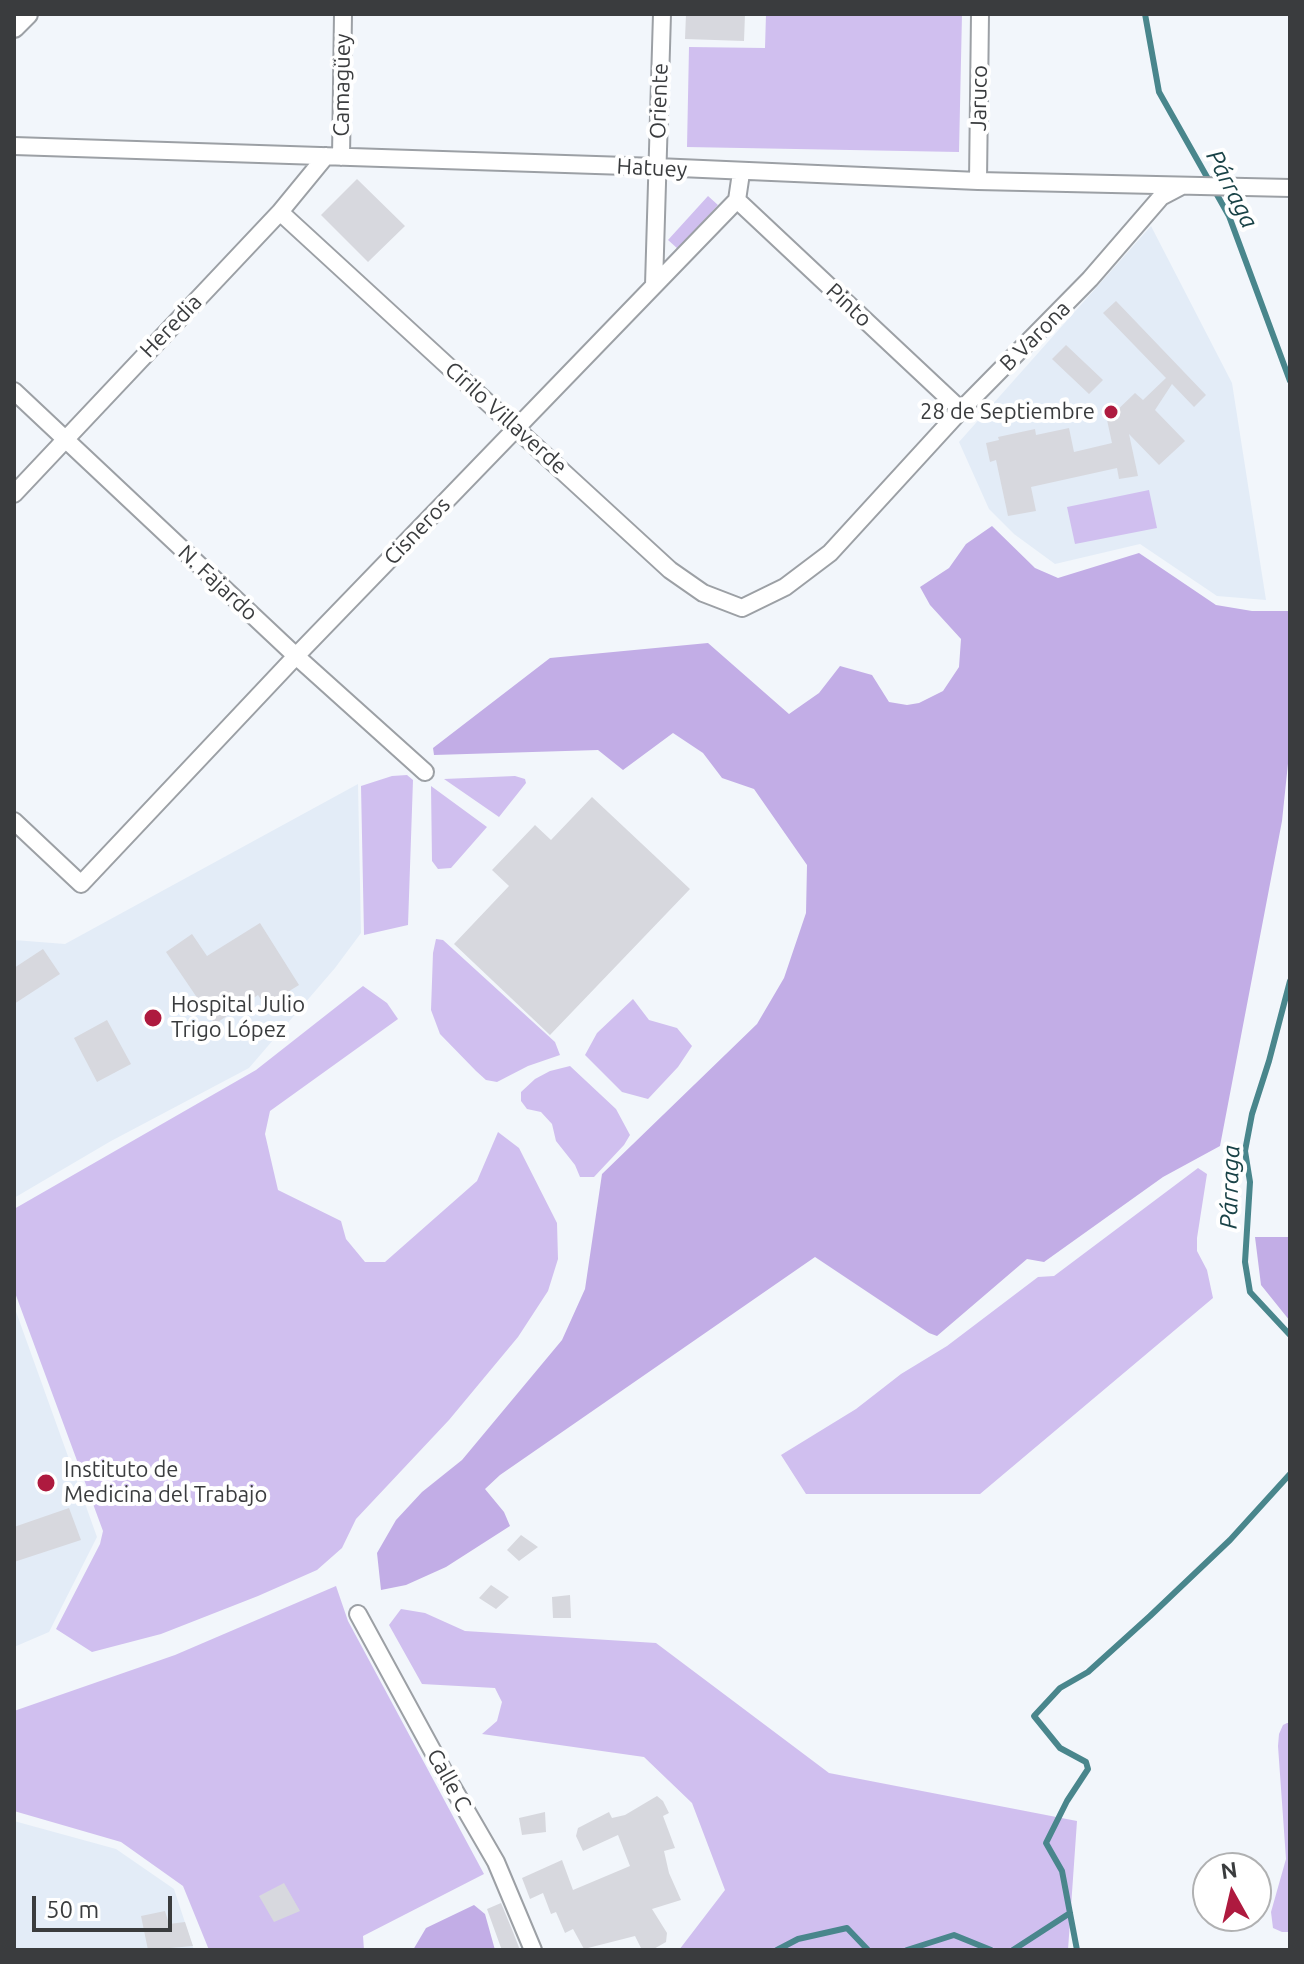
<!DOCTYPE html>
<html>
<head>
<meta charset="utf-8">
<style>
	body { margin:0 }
	#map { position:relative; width:1304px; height:1964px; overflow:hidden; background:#f2f6fb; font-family:Ubuntu,sans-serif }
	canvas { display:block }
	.frame { position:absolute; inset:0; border:16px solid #3a3c3e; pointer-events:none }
	.north { position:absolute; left:1192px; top:1852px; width:80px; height:80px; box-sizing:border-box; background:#fff; border:2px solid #b0b1b2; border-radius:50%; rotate:352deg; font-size:22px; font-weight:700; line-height:32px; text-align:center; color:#3a3c3e }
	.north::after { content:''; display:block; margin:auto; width:28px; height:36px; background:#ae1a3f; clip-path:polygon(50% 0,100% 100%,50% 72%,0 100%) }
	.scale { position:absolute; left:32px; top:1896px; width:140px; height:36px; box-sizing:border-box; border:4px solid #3a3c3e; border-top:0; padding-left:10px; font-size:24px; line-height:28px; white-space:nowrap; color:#3a3c3e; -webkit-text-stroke:6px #fff; paint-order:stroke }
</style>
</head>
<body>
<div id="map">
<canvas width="1304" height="1964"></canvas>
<div class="frame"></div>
<div class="north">N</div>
<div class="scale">50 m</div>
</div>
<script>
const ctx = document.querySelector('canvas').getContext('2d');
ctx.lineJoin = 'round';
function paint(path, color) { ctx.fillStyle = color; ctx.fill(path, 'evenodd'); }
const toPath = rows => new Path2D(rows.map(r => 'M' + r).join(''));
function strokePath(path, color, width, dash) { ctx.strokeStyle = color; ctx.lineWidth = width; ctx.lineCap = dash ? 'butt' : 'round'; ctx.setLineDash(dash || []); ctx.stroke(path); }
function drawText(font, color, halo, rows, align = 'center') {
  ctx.font = font + ' Ubuntu,sans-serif'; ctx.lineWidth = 8; ctx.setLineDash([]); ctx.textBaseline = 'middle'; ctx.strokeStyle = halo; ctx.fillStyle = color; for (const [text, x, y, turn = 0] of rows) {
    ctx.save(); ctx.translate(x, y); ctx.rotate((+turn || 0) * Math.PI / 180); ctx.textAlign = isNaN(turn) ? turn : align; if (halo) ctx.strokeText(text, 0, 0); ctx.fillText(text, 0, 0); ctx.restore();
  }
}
paint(toPath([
	[1151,226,1232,383,1266,600,1217,596,1140,544,1055,564,1014,534,989,509,959,442],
	[358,784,361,933,335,968,249,1068,111,1141,14,1198,14,940,65,944],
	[14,1306,97,1537,49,1632,14,1647],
	[14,1821,116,1849,174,1889,194,1950,14,1950]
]), '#e3ecf7');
paint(toPath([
	[766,14,962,14,959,152,687,147,689,47,765,48],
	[708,196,718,205,678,249,668,240],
	[1149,490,1157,528,1075,544,1067,507],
	[407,775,413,780,408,925,364,935,361,786,392,776],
	[515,776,525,779,526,783,499,817,444,779],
	[431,786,487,827,451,868,438,869,432,861],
	[436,939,443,940,555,1042,560,1055,528,1066,497,1082,486,1080,476,1071,440,1034,431,1010,433,953],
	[363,986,387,1003,398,1019,270,1111,265,1134,278,1190,341,1221,346,1239,365,1262,385,1262,477,1181,498,1132,519,1148,557,1223,558,1259,548,1291,518,1337,449,1420,356,1519,342,1548,317,1570,258,1596,161,1634,92,1652,56,1629,100,1544,103,1531,14,1290,14,1209,256,1070],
	[633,999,649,1020,677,1028,692,1046,678,1067,648,1099,622,1092,585,1055,597,1033],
	[570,1066,616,1109,630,1135,624,1145,594,1177,580,1177,575,1165,556,1141,552,1124,541,1112,527,1109,521,1101,521,1092,535,1079,550,1071],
	[1198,1168,1207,1174,1197,1238,1197,1251,1207,1270,1213,1298,980,1494,806,1494,781,1455,856,1409,901,1374,947,1346,1038,1277,1054,1276],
	[336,1586,348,1621,484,1874,363,1936,364,1950,209,1950,183,1886,121,1842,14,1811,14,1711,175,1655],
	[401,1609,425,1613,465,1631,656,1643,829,1773,1077,1821,1068,1950,679,1950,725,1890,692,1803,644,1757,482,1734,497,1721,502,1702,495,1688,422,1684,389,1625],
	[1287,1723,1290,1723,1290,1932,1282,1932,1273,1928,1271,1912,1286,1859,1278,1746,1279,1734,1283,1725]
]), '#d0bfef');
paint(toPath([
	[992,526,1035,568,1058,578,1139,553,1216,605,1252,611,1290,611,1289,754,1282,821,1220,1146,1163,1177,1044,1262,1027,1259,937,1336,929,1333,815,1257,500,1475,485,1489,504,1512,510,1526,446,1567,406,1585,381,1590,377,1553,396,1520,422,1492,462,1460,562,1340,585,1289,602,1174,757,1024,784,978,806,913,807,865,754,789,722,778,703,753,673,733,623,770,598,750,434,755,433,748,550,658,708,643,789,714,819,693,840,666,872,675,889,702,907,705,919,703,943,691,959,667,961,639,930,605,920,587,949,568,966,544],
	[1255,1237,1290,1237,1290,1321,1261,1285],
	[474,1905,485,1914,495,1950,413,1950,426,1928]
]), '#c2ade6');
strokePath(toPath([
	[1145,14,1159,92,1229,216,1290,381],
	[1290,981,1269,1061,1252,1114,1245,1151,1250,1182,1245,1262,1250,1292,1290,1335],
	[777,1950,798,1939,847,1928,868,1950],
	[907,1950,954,1935,991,1950],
	[1013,1950,1070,1913],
	[1077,1950,1062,1871,1046,1843,1067,1801,1088,1769,1086,1762,1060,1748,1034,1716,1060,1688,1088,1672,1150,1616,1230,1540,1290,1474]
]), '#49868c', 6);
paint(toPath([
	[686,14,745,14,744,41,685,39],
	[357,179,405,226,368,262,321,215],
	[1116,301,1206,395,1194,407,1172,384,1155,410,1185,441,1159,465,1129,434,1138,476,1119,479,1117,468,1031,487,1036,511,1008,516,996,460,990,462,986,443,999,440,998,437,1035,429,1036,435,1069,428,1074,452,1112,443,1107,420,1135,393,1143,400,1166,378,1103,313],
	[1066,345,1103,380,1089,394,1052,359],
	[592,797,690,889,550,1035,454,944,509,886,492,870,535,825,551,840],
	[260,923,299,985,265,1006,258,995,215,1024,166,952,192,934,207,956],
	[43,949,60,974,14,1004,14,968],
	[107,1020,131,1064,97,1082,74,1038],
	[69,1508,81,1540,14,1562,14,1527],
	[521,1535,538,1547,519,1561,507,1550],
	[491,1585,509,1597,496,1609,479,1598],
	[570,1595,571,1618,553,1618,552,1597],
	[657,1796,663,1801,669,1813,663,1816,675,1848,664,1851,669,1873,681,1900,652,1909,667,1933,666,1942,652,1950,642,1950,635,1936,584,1949,573,1929,565,1933,556,1912,551,1914,543,1893,530,1899,522,1878,562,1860,573,1890,630,1866,618,1835,583,1851,576,1836,578,1828,609,1812,612,1818,625,1815],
	[545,1812,546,1832,522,1835,519,1818],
	[284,1883,300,1911,274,1922,259,1896],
	[501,1903,513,1932,520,1950,502,1950,500,1945,487,1909],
	[165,1911,169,1924,185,1922,193,1946,148,1950,141,1916]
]), '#d7d8de');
const minor = toPath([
	[14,146,657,167,978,181,1290,188],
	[341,157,343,14],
	[978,181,980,14],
	[737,200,961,410],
	[280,212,670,570,703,593,742,608,785,587,830,553,961,410,1090,279,1161,197,1180,187],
	[654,285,662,14],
	[14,391,296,656,425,772],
	[14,494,280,212,326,156],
	[14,821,81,884,296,656,737,200,741,173],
	[358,1614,449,1781,496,1862,533,1950]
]);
const tertiary = toPath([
	[14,27,27,14]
]);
strokePath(minor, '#9ca0a5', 20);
strokePath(tertiary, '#9ca0a5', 24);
strokePath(minor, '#fff', 16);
strokePath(tertiary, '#fff', 20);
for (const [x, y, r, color] of [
	[1111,412,8,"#ae1a3f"],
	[153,1018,10,"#ae1a3f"],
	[46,1483,10,"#ae1a3f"]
]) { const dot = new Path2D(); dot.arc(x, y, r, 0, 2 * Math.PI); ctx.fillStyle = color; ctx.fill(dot); strokePath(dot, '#fff', 3); }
drawText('22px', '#3a3c3e', '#fff', [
	["Camagüey",342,85,-89],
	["Jaruco",979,98,-89],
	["Oriente",659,101,-88],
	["Hatuey",652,168,3],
	["Pinto",849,305,43],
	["Heredia",171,326,-46],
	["B Varona",1035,336,-45],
	["Cirilo Villaverde",506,418,42],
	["Cisneros",417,531,-46],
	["N. Fajardo",218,583,43],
	["Calle C",449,1780,61]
]);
drawText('22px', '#3a3c3e', '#fff', [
	["28 de Septiembre",1095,412,"right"],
	["Hospital Julio",171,1005],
	["Trigo López",171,1030],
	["Instituto de",64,1470],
	["Medicina del Trabajo",64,1495]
], 'left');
drawText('italic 24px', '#1a4347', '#fff', [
	["Párraga",1232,189,63],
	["Párraga",1230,1187,-88]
]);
</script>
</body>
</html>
